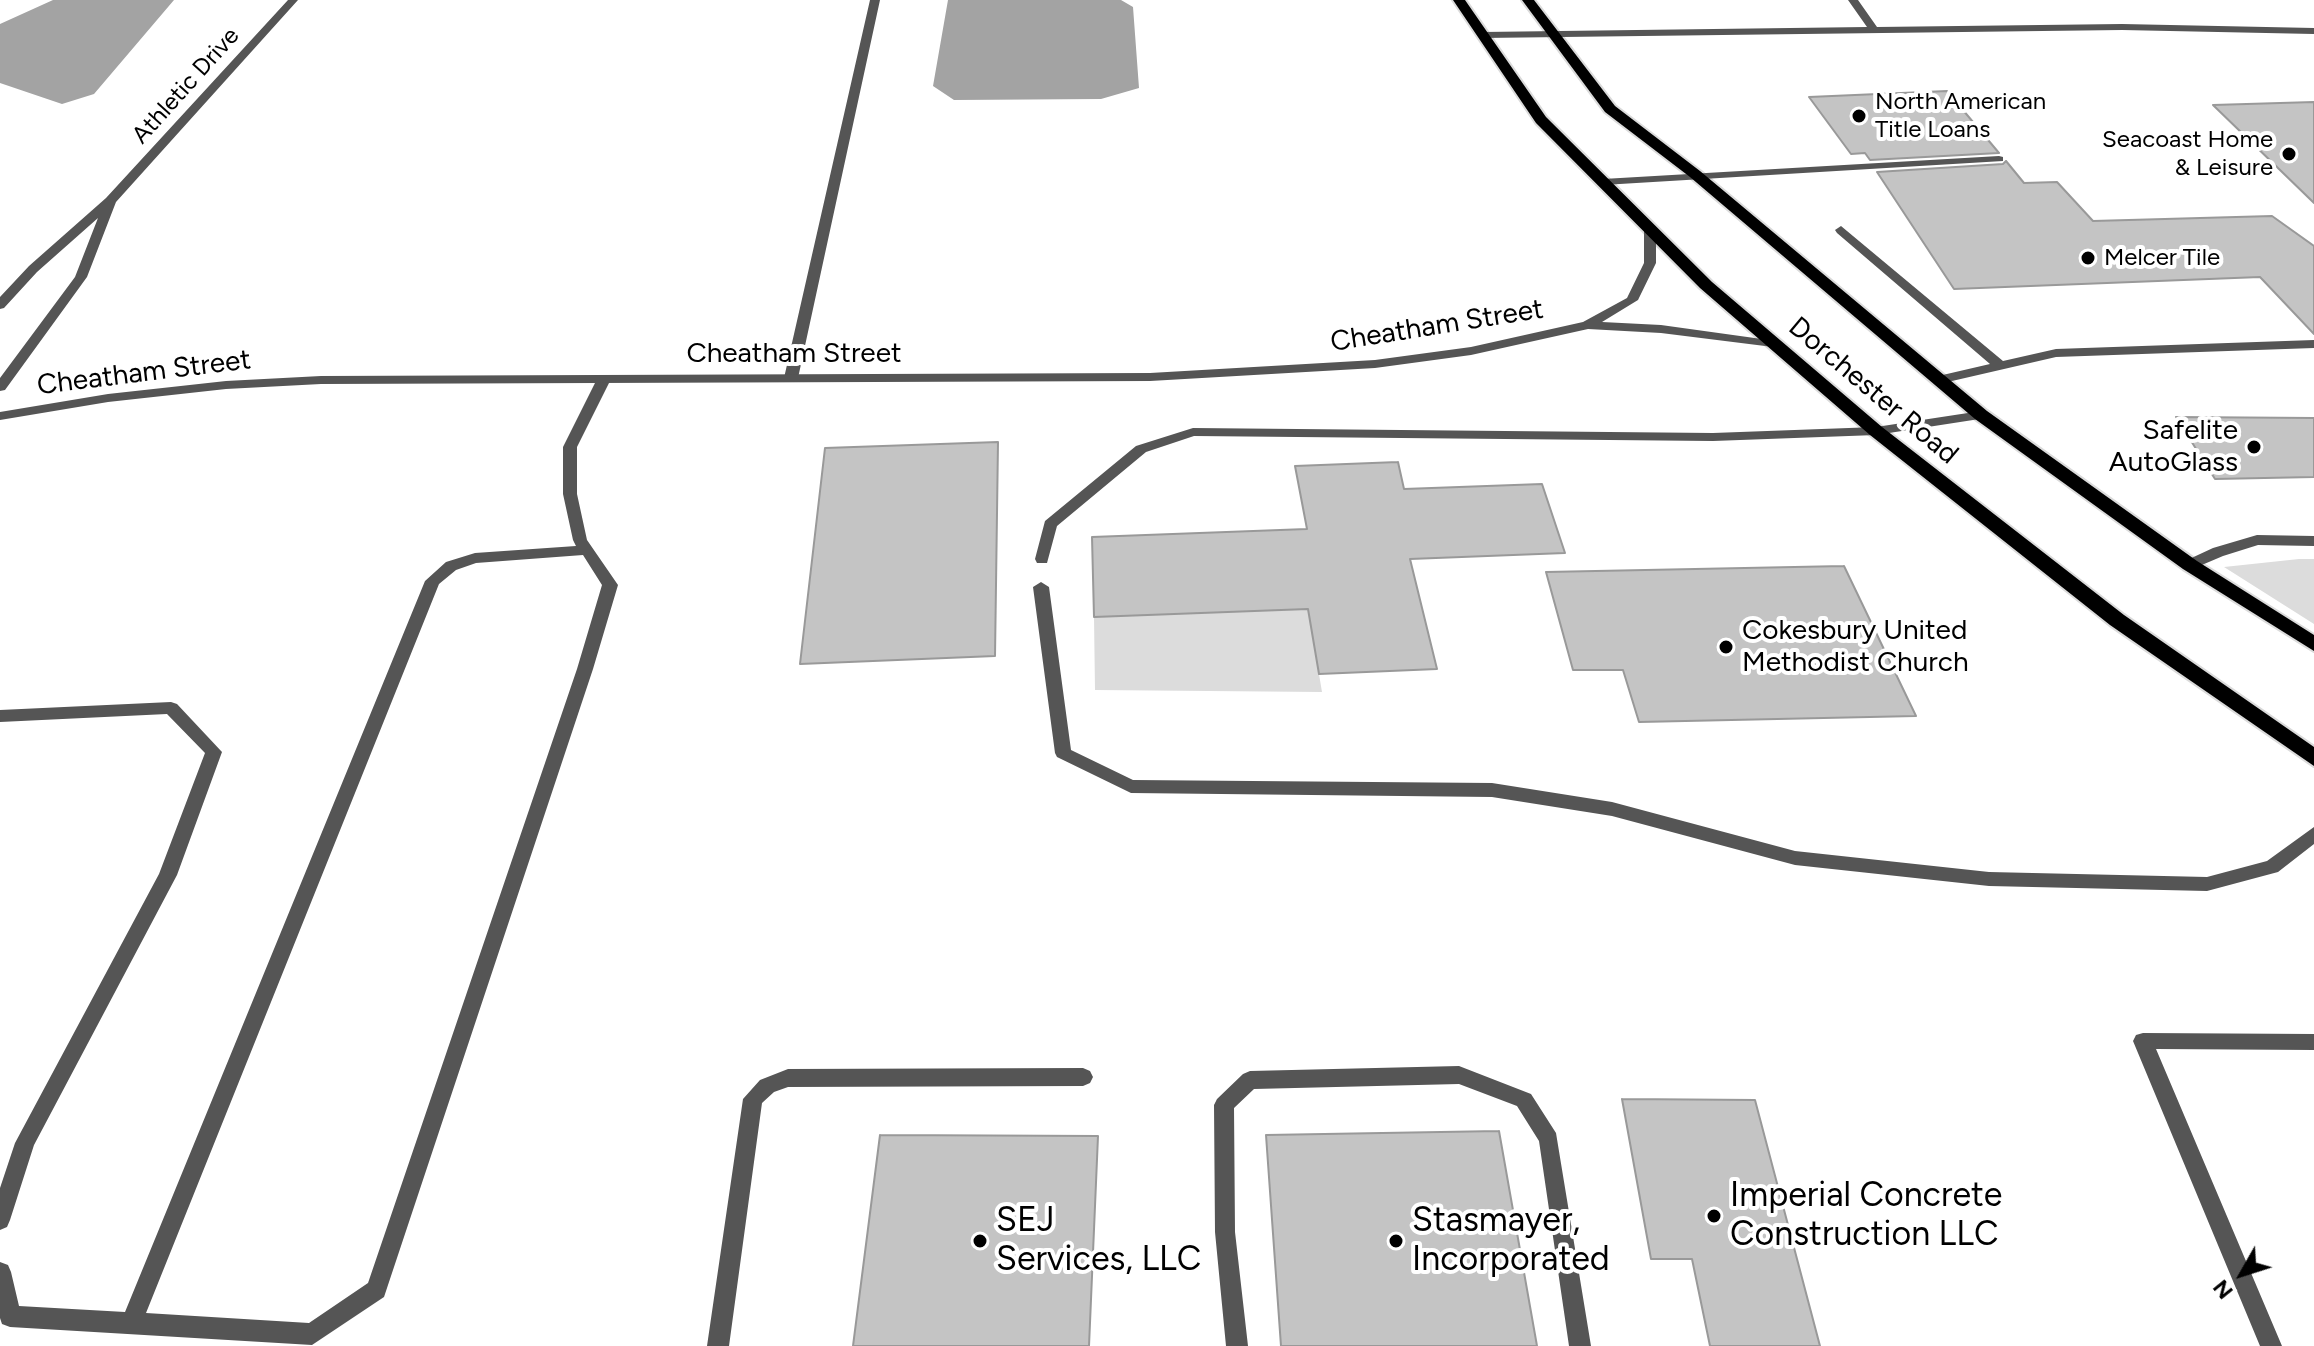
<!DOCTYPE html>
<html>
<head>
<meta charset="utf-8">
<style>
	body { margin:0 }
	#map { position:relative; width:2314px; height:1346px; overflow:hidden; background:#fff; font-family:Figtree,sans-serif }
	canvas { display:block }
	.north { position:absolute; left:2202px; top:1234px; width:80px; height:80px; -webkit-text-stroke:6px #fff; paint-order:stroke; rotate:231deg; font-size:22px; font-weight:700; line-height:32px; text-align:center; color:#000 }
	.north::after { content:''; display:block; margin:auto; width:28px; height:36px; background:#000; clip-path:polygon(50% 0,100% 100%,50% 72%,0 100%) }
</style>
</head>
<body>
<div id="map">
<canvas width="2314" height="1346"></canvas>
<div class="north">N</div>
</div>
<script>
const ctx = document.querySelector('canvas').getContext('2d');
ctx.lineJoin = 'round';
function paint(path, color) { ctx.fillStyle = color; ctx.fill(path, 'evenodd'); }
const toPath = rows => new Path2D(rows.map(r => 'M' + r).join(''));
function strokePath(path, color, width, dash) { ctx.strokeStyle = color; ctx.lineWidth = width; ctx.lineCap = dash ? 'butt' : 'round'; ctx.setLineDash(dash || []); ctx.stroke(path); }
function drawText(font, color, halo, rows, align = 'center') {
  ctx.font = font + ' Figtree,sans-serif'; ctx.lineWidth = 8; ctx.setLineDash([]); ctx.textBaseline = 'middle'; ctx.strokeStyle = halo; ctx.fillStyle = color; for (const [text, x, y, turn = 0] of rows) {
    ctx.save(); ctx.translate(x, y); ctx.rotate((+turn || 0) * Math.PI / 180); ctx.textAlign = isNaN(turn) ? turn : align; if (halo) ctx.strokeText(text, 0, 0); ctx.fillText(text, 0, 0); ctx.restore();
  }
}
paint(toPath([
	[2299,559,2314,559,2314,624,2224,567],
	[1308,609,1322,692,1095,690,1094,617]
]), '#dcdcdc');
paint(toPath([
	[53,0,174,0,94,94,62,104,0,83,0,24],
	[948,0,1121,0,1133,7,1139,88,1101,99,954,100,933,86]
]), '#a3a3a3');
const building = toPath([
	[1947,91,1999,153,1870,160,1865,153,1851,154,1809,97,1947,91],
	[2314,102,2314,203,2213,105,2314,102],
	[2006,161,2024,183,2057,182,2093,221,2272,216,2314,246,2314,334,2260,277,1954,289,1877,172,2003,164,2006,161],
	[2176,417,2314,418,2314,477,2215,479,2176,417],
	[998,442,995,656,800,664,825,448,998,442],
	[1398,462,1404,489,1542,484,1565,553,1410,559,1437,669,1319,674,1308,609,1094,617,1092,537,1307,529,1295,466,1398,462],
	[1844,566,1916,716,1639,722,1623,670,1573,670,1546,572,1844,566],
	[1622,1099,1755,1100,1820,1346,1710,1346,1692,1259,1651,1259,1622,1099],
	[1499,1131,1537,1346,1281,1346,1266,1135,1499,1131],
	[880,1135,1098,1136,1089,1346,853,1346,880,1135]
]);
paint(building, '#c4c4c4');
strokePath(building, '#999', 2);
const primary = toPath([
	[1453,0,1465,0,1546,117,1712,282,1882,427,2124,615,2314,747,2314,766,2110,625,1870,435,1700,288,1536,123,1453,0],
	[1522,0,1534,0,1615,106,1700,171,1987,411,2197,561,2314,635,2314,651,2183,569,1975,419,1690,177,1605,112,1522,0]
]);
strokePath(primary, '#dbdbdb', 4);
paint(toPath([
	[870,0,880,0,798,378,791,382,784,378,870,0],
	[1848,0,1858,0,1877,27,2122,24,2314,28,2314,34,2122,30,1483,38,1478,35,1483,32,1867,27,1848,0],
	[1999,156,2003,157,2003,161,1603,185,1597,182,1603,179,1999,156],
	[1841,226,2003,361,2056,349,2314,340,2314,348,2056,357,1939,384,1934,383,1934,377,1990,364,1837,233,1835,230,1841,226],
	[604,375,611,379,577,447,577,494,587,540,618,585,593,669,384,1297,312,1345,10,1327,2,1324,0,1318,0,1262,8,1265,11,1272,19,1306,125,1312,425,581,446,562,475,553,576,546,573,540,563,494,563,447,597,379,604,375],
	[583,555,602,585,577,669,368,1283,309,1323,146,1313,439,584,456,570,476,563,583,555],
	[1981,411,1988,415,1986,418,1876,435,1713,441,1194,436,1146,452,1057,526,1047,563,1037,563,1035,559,1045,521,1136,446,1193,428,1713,433,1876,427,1981,411],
	[2257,535,2314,536,2314,546,2258,545,2223,556,2190,570,2182,565,2185,561,2213,548,2257,535],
	[1041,582,1049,587,1071,750,1133,780,1492,783,1612,802,1795,851,1989,872,2207,877,2267,861,2314,827,2314,844,2278,872,2207,891,1989,886,1795,865,1612,816,1492,797,1131,793,1057,757,1055,753,1033,587,1041,582],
	[171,702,177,704,222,752,177,875,34,1145,10,1220,7,1227,0,1230,0,1188,15,1143,159,874,205,753,167,714,0,722,0,710,171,702],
	[2143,1033,2314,1034,2314,1050,2156,1049,2282,1346,2260,1346,2133,1041,2136,1035,2143,1033],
	[1459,1066,1531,1094,1556,1133,1591,1346,1569,1346,1539,1141,1517,1106,1459,1084,1254,1089,1234,1108,1235,1232,1248,1346,1226,1346,1215,1232,1214,1105,1217,1099,1243,1074,1250,1071,1459,1066],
	[1083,1068,1090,1071,1093,1077,1090,1083,1083,1086,788,1087,774,1092,762,1103,729,1346,707,1346,743,1099,760,1080,788,1069,1083,1068]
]), '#555');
paint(toPath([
	[288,0,298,0,116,202,87,277,5,390,0,391,0,378,75,277,98,218,37,272,4,308,0,309,0,297,29,266,106,198,288,0],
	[1650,225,1656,229,1656,263,1638,300,1602,322,1661,325,1776,341,1783,345,1781,348,1661,333,1588,329,1471,355,1375,368,1150,381,321,384,226,389,108,402,0,420,0,412,108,394,226,381,321,376,1150,373,1375,360,1471,347,1583,322,1627,298,1644,263,1644,229,1650,225]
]), '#555');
paint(primary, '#000');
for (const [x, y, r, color] of [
	[1859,116,8,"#000"],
	[2289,154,8,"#000"],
	[2088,258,8,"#000"],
	[2254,447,8,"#000"],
	[1726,647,8,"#000"],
	[1714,1216,8,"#000"],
	[980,1241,8,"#000"],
	[1396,1241,8,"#000"]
]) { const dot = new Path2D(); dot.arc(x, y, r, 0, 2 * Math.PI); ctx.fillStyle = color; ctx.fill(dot); strokePath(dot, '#fff', 3); }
drawText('24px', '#000', '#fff', [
	["Athletic Drive",186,86,-48]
]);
drawText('24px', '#000', '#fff', [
	["North American",1875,102],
	["Title Loans",1875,130],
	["Seacoast Home",2273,140,"right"],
	["& Leisure",2273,168,"right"],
	["Melcer Tile",2104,258]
], 'left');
drawText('28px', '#000', '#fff', [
	["Cheatham Street",1437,326,-9],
	["Cheatham Street",794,354],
	["Cheatham Street",144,373,-7],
	["Dorchester Road",1873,391,40]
]);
drawText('28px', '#000', '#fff', [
	["Safelite",2238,431],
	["AutoGlass",2238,463],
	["Cokesbury United",1742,631,"left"],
	["Methodist Church",1742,663,"left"]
], 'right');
drawText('34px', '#000', '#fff', [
	["Imperial Concrete",1730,1196],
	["Construction LLC",1730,1235],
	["SEJ",996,1221],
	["Services, LLC",996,1260],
	["Stasmayer,",1412,1221],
	["Incorporated",1412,1260]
], 'left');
</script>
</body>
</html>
